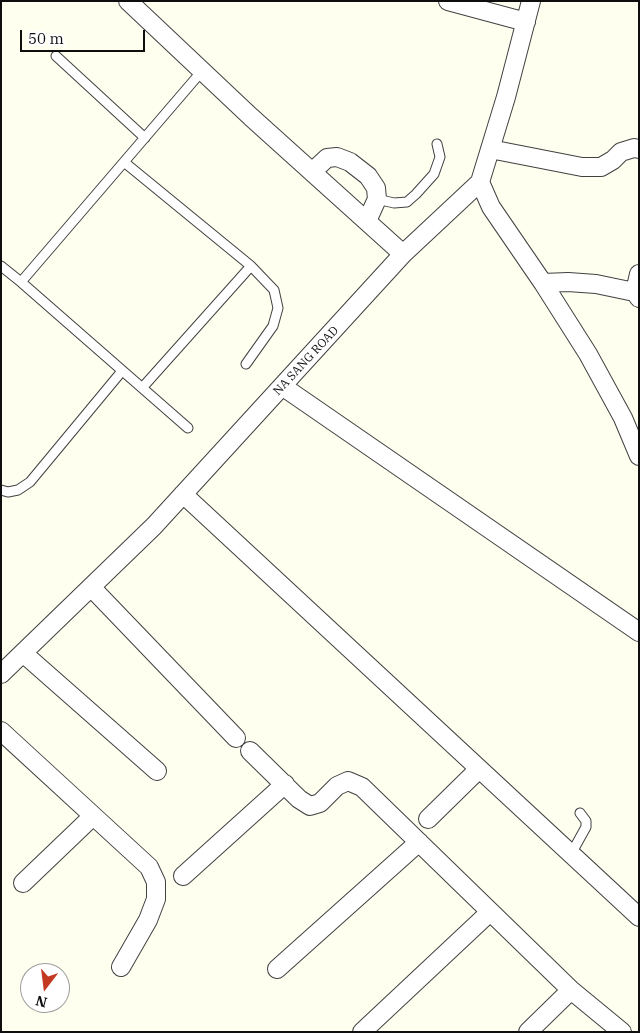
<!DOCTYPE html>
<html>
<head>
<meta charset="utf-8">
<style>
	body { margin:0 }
	#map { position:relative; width:640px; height:1033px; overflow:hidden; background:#ffffef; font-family:"IBM Plex Serif",serif }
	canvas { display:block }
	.frame { position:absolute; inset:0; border:2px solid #0e0e0e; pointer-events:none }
	.north { position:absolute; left:20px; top:963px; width:50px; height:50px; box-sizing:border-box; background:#fff; border:1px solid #9f9f9f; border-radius:50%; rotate:195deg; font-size:14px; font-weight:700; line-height:20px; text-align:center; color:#0e0e0e }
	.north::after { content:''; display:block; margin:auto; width:18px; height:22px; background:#c33922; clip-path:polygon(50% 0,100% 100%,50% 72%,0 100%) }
	.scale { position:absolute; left:20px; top:30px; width:125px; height:22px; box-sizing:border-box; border:2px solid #0e0e0e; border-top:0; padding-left:6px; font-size:15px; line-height:18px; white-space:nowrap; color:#0e0e0e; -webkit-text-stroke:4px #fff; paint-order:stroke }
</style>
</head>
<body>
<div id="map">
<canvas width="640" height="1033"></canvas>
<div class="frame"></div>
<div class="north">N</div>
<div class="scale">50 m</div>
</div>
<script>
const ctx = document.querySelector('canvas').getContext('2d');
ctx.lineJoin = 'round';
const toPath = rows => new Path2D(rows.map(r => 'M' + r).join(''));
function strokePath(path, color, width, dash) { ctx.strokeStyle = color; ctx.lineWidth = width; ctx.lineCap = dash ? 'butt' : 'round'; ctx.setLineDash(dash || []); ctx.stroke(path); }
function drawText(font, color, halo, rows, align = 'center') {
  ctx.font = font + ' "IBM Plex Serif",serif'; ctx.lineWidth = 5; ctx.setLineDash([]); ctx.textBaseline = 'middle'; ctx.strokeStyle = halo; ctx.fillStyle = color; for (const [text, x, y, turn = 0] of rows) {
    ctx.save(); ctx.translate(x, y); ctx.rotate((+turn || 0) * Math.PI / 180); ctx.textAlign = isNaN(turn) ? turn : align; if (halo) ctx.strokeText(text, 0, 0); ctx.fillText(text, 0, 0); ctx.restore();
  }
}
const lane = toPath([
	[56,56,145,138],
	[124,162,251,266,274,290,278,308,273,326,246,364],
	[377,199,394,203,407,202,416,194,434,174,440,157,437,144],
	[1,266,21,282,202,71],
	[21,282,188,428],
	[142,388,251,266],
	[1,490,8,492,18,490,30,482,122,371],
	[571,854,586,827,586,821,580,813]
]);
const street = toPath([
	[128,1,251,117,403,254],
	[448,1,526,22],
	[490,149,582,167,601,167,613,160,621,152,634,148,639,149],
	[312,172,327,158,337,157,350,162,368,176,376,188,377,199,367,221],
	[480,182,491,207,543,283,588,354,623,418,639,456],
	[639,274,635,292,639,298],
	[543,283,568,282,596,284,639,293],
	[282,386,639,632],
	[183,494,639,917],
	[91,587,236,738],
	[23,653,157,771],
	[1,674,154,526,403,254,480,182,506,97,531,1],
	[1,731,149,867,156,882,156,899,148,920,121,967],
	[250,751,299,799,310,806,320,803,337,786,348,781,362,787,571,990,622,1032],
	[428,819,479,769],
	[183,876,285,784],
	[23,883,93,816],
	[277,969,419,842],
	[362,1032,490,912],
	[528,1032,571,990]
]);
strokePath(lane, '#414141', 11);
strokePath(street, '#414141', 20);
strokePath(lane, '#fff', 9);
strokePath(street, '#fff', 18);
drawText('12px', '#0e0e0e', '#fff', [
	["NA SANG ROAD",306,361,-47]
]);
</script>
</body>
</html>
